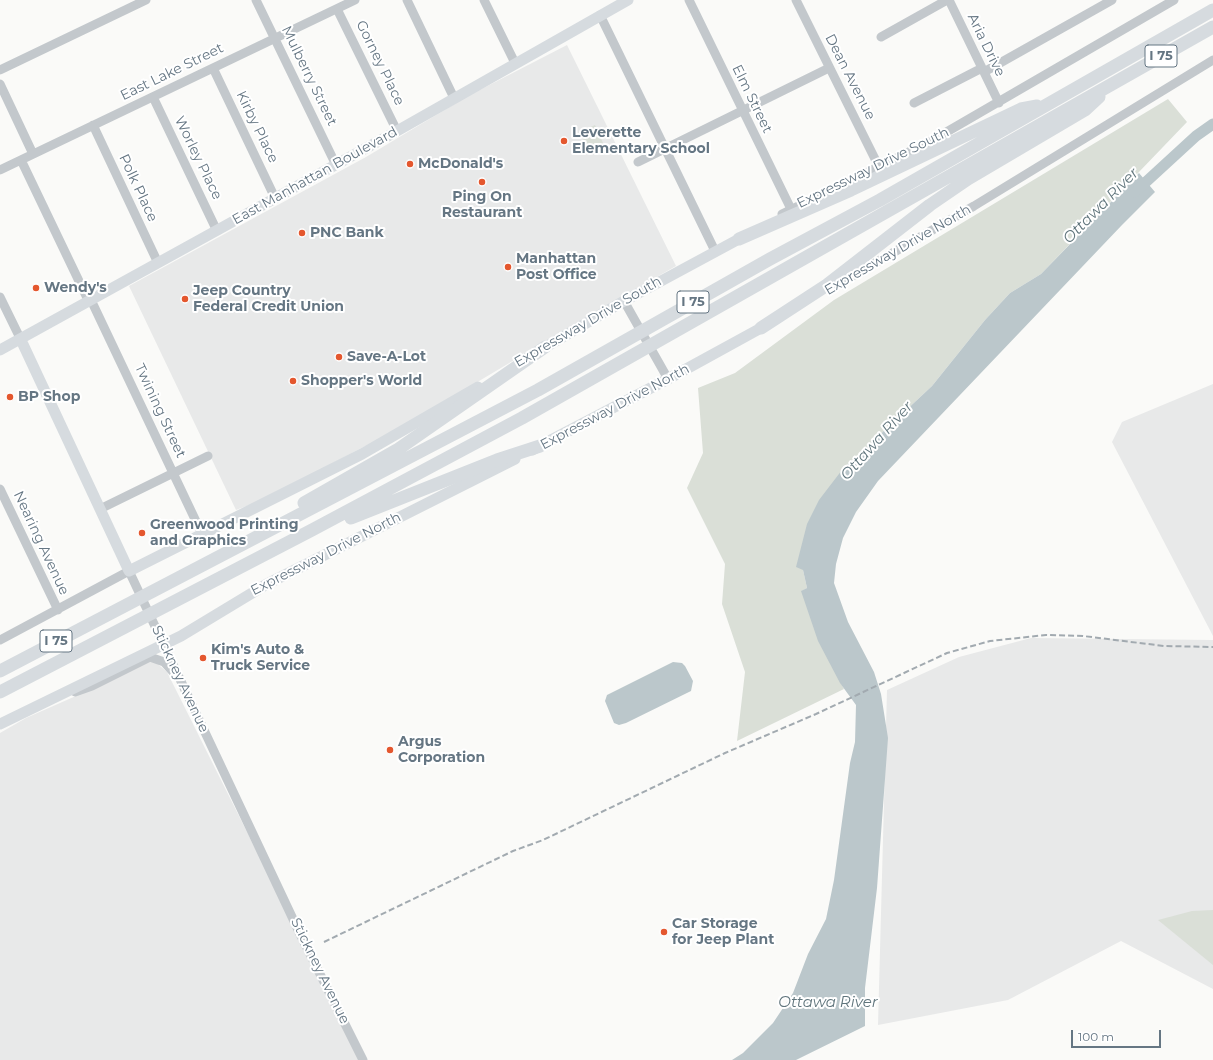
<!DOCTYPE html>
<html>
<head>
<meta charset="utf-8">
<style>
	body { margin:0 }
	#map { position:relative; width:1213px; height:1060px; overflow:hidden; background:#fafaf8; font-family:Montserrat,sans-serif }
	canvas { display:block }
	.scale { position:absolute; left:1071px; top:1030px; width:90px; height:18px; box-sizing:border-box; border:2px solid #657683; border-top:0; padding-left:5px; font-size:12px; line-height:14px; white-space:nowrap; color:#657683; -webkit-text-stroke:3px #fff; paint-order:stroke }
</style>
</head>
<body>
<div id="map">
<canvas width="1213" height="1060"></canvas>
<div class="scale">100 m</div>
</div>
<script>
const ctx = document.querySelector('canvas').getContext('2d');
ctx.lineJoin = 'round';
function paint(path, color) { ctx.fillStyle = color; ctx.fill(path, 'evenodd'); }
const toPath = rows => new Path2D(rows.map(r => 'M' + r).join(''));
function strokePath(path, color, width, dash) { ctx.strokeStyle = color; ctx.lineWidth = width; ctx.lineCap = dash ? 'butt' : 'round'; ctx.setLineDash(dash || []); ctx.stroke(path); }
function drawText(font, color, halo, rows, align = 'center') {
  ctx.font = font + ' Montserrat,sans-serif'; ctx.lineWidth = 4; ctx.setLineDash([]); ctx.textBaseline = 'middle'; ctx.strokeStyle = halo; ctx.fillStyle = color; for (const [text, x, y, turn = 0] of rows) {
    ctx.save(); ctx.translate(x, y); ctx.rotate((+turn || 0) * Math.PI / 180); ctx.textAlign = isNaN(turn) ? turn : align; if (halo) ctx.strokeText(text, 0, 0); ctx.fillText(text, 0, 0); ctx.restore();
  }
}
paint(toPath([
	[567,45,676,266,578,322,402,427,260,501,236,510,129,286,366,157,468,96],
	[1213,384,1213,636,1112,442,1122,422],
	[1031,638,1213,640,1213,989,1121,941,1008,1000,878,1025,887,690,959,657],
	[154,661,167,672,361,1060,0,1060,0,733,26,718,94,688,142,663]
]), '#e8e9e9');
paint(toPath([
	[1168,99,1187,122,1041,274,1010,293,985,320,932,386,842,470,803,570,807,588,802,591,829,659,844,689,737,741,745,672,722,604,725,564,687,488,703,453,698,388,735,373,834,300],
	[595,125,603,143,588,150,580,132],
	[1213,910,1213,965,1158,920,1192,911]
]), '#dadfd7');
paint(toPath([
	[1139,173,1155,192,1122,225,878,481,856,512,843,538,836,564,834,583,848,622,874,672,881,694,888,738,877,888,865,988,865,1026,796,1060,732,1060,743,1053,773,1023,793,993,808,954,826,919,834,880,850,763,855,742,856,705,840,683,818,641,801,591,807,588,803,570,796,567,807,524,819,500,842,470,932,386,985,320,1010,293,1041,274],
	[673,662,682,663,685,666,693,681,691,691,626,723,619,725,614,723,605,701,607,695]
]), '#bbc7cb');
strokePath(toPath([
	[1135,192,1196,136,1213,124]
]), '#bbc7cb', 11);
strokePath(toPath([
	[256,0,336,165],
	[407,0,454,98],
	[484,0,515,63],
	[689,0,791,209],
	[796,0,879,167],
	[949,0,999,103],
	[337,9,397,131],
	[600,15,715,251],
	[881,37,947,0],
	[213,68,275,198],
	[0,70,146,0],
	[984,72,1112,0],
	[0,84,33,154],
	[153,97,217,231],
	[914,103,982,68],
	[93,125,158,263],
	[21,160,89,302],
	[638,162,829,68],
	[0,170,355,0],
	[782,214,931,141,1174,0],
	[830,289,974,206,1213,60],
	[0,297,21,340],
	[91,300,202,534],
	[624,301,668,379],
	[0,489,58,610],
	[100,509,208,456],
	[0,640,129,571,301,936,363,1060],
	[75,692,92,686,150,657,164,662,174,673]
]), '#c3c8cc', 9);
strokePath(toPath([
	[21,340,129,571,362,454,478,387],
	[0,350,397,131,628,0],
	[537,352,624,301,739,239],
	[532,450,668,379,761,328],
	[0,724,181,636,267,584,515,459]
]), '#d6dbdf', 11);
strokePath(toPath([
	[739,239,851,190,1021,109,1037,106],
	[761,328,827,285,930,205,968,179,1085,110,1099,97],
	[304,503,397,450,545,347],
	[351,518,497,460,540,446],
	[0,671,538,390,770,259,880,200,1213,10],
	[0,692,312,530,522,418,1213,27]
]), '#d6dbdf', 13);
strokePath(toPath([
	[324,942,513,851,543,840,725,753,816,714,947,653,990,641,1046,635,1083,636,1164,646,1213,647]
]), '#a2aab0', 2, [6, 3]);
for (const [x, y, r, color] of [
	[564,141,4,"#e4572e"],
	[410,164,4,"#e4572e"],
	[482,182,4,"#e4572e"],
	[302,233,4,"#e4572e"],
	[508,267,4,"#e4572e"],
	[36,288,4,"#e4572e"],
	[185,299,4,"#e4572e"],
	[339,357,4,"#e4572e"],
	[293,381,4,"#e4572e"],
	[10,397,4,"#e4572e"],
	[142,533,4,"#e4572e"],
	[203,658,4,"#e4572e"],
	[390,750,4,"#e4572e"],
	[664,932,4,"#e4572e"]
]) { const dot = new Path2D(); dot.arc(x, y, r, 0, 2 * Math.PI); ctx.fillStyle = color; ctx.fill(dot); strokePath(dot, '#fff', 1.5); }
for (const [x, y, w] of [
	[1161,56,32],
	[693,302,32],
	[56,641,32]
]) { const box = new Path2D(); box.roundRect(x - w / 2, y - 11, w, 22, 3); ctx.fillStyle = '#fff'; ctx.fill(box); strokePath(box, '#657683', 1); }
drawText('bold 13px', '#657683', null, [
	["I 75",1161,56],
	["I 75",693,302],
	["I 75",56,641]
]);
drawText('14px', '#657683', '#fff', [
	["Aria Drive",986,45,64],
	["Gorney Place",380,63,64],
	["East Lake Street",172,72,-26],
	["Mulberry Street",309,76,64],
	["Dean Avenue",850,77,63],
	["Elm Street",752,99,64],
	["Kirby Place",257,127,64],
	["Worley Place",198,158,64],
	["Expressway Drive South",873,168,-26],
	["East Manhattan Boulevard",315,176,-29],
	["Polk Place",138,188,65],
	["Expressway Drive North",898,250,-30],
	["Expressway Drive South",588,322,-30],
	["Expressway Drive North",615,407,-28],
	["Twining Street",160,411,65],
	["Nearing Avenue",41,543,65],
	["Expressway Drive North",326,554,-27],
	["Stickney Avenue",180,679,65],
	["Stickney Avenue",320,971,64]
]);
drawText('bold 14px', '#657683', '#fff', [
	["Leverette",572,133],
	["Elementary School",572,149],
	["McDonald's",418,164],
	["Ping On",482,197,"center"],
	["Restaurant",482,213,"center"],
	["PNC Bank",310,233],
	["Manhattan",516,259],
	["Post Office",516,275],
	["Wendy's",44,288],
	["Jeep Country",193,291],
	["Federal Credit Union",193,307],
	["Save-A-Lot",347,357],
	["Shopper's World",301,381],
	["BP Shop",18,397],
	["Greenwood Printing",150,525],
	["and Graphics",150,541],
	["Kim's Auto &",211,650],
	["Truck Service",211,666],
	["Argus",398,742],
	["Corporation",398,758],
	["Car Storage",672,924],
	["for Jeep Plant",672,940]
], 'left');
drawText('italic 15px', '#60757c', '#fff', [
	["Ottawa River",1101,206,-45],
	["Ottawa River",877,441,-48],
	["Ottawa River",828,1003]
]);
</script>
</body>
</html>
